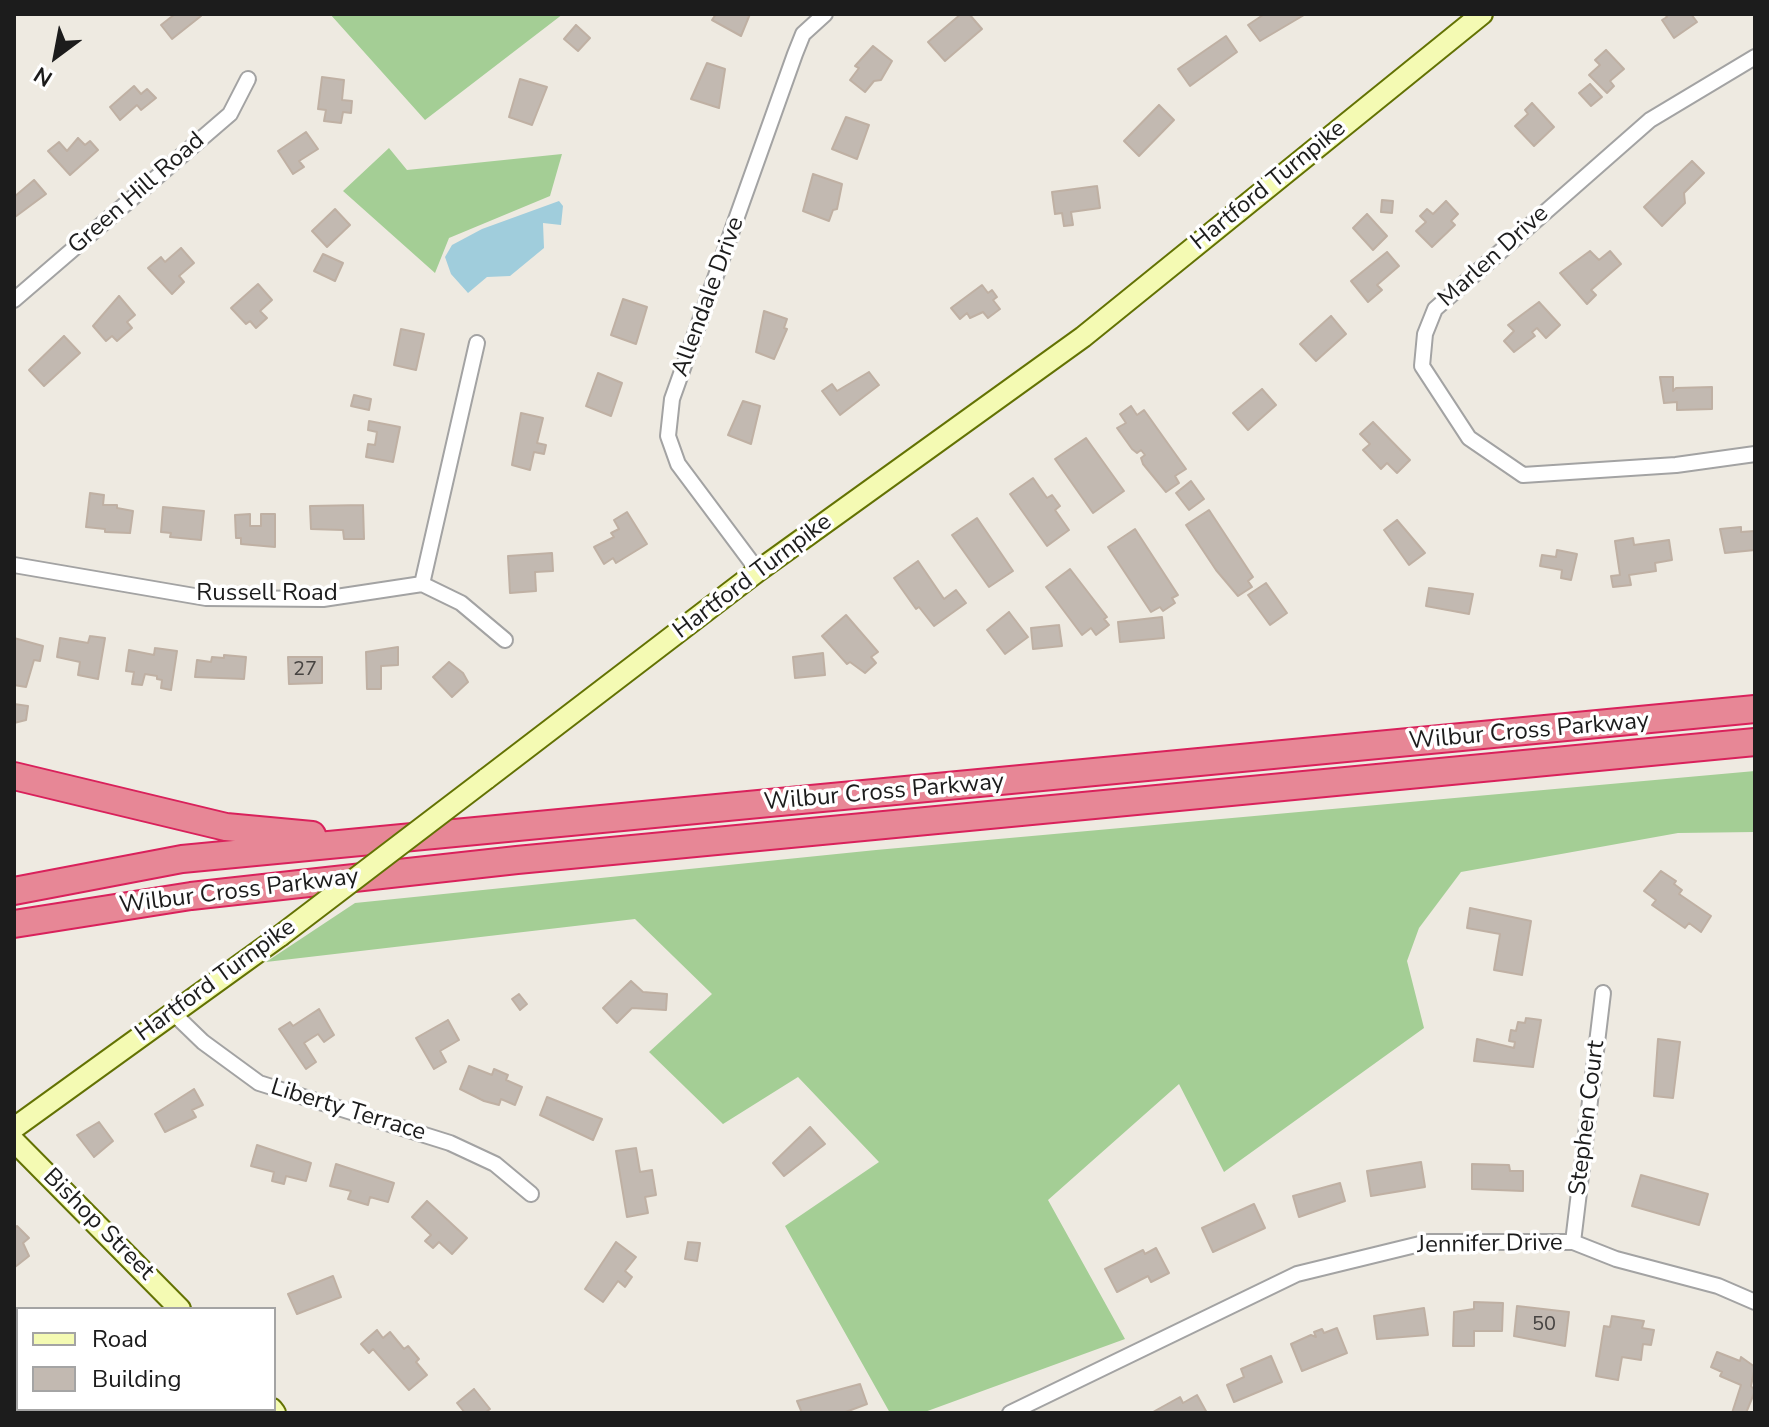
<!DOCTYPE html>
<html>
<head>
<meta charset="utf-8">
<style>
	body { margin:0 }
	#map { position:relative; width:1769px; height:1427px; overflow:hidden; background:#eeeae1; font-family:"Nunito Sans",sans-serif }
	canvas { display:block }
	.frame { position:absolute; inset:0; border:16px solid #1c1c1c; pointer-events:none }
	.legend { position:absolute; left:16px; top:1307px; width:260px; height:104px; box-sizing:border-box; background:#fff; border:2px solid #a4a4a4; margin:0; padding:10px 14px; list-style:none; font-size:24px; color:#1c1c1c }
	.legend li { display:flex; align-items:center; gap:16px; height:40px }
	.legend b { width:40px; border:2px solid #a4a4a4 }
	.north { position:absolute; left:16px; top:16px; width:80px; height:80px; -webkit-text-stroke:6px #fff; paint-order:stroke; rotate:212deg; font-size:22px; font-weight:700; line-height:32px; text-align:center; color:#1c1c1c }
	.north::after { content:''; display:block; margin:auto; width:28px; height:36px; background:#1c1c1c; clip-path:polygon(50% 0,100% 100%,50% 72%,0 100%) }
</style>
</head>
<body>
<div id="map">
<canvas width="1769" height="1427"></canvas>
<div class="frame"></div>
<ul class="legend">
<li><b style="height:10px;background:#f4fab3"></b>Road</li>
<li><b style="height:22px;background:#c2b9b1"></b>Building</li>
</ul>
<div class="north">N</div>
</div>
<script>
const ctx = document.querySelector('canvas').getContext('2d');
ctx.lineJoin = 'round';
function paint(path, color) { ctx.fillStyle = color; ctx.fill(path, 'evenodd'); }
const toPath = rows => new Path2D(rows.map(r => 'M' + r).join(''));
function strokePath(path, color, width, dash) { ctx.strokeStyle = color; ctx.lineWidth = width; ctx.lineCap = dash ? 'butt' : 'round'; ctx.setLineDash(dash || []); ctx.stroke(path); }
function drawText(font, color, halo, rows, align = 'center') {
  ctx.font = font + ' "Nunito Sans",sans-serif'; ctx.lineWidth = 7; ctx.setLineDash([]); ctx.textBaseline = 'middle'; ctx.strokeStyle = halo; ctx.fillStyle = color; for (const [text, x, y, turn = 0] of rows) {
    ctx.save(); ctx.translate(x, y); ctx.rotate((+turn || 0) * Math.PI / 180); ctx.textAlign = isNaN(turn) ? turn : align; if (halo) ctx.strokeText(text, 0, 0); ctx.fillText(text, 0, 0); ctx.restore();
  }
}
paint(toPath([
	[330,14,563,14,425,120],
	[389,148,407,170,562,154,550,196,449,238,435,273,343,191],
	[1755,771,1755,832,1678,833,1461,872,1419,928,1407,961,1424,1028,1224,1172,1179,1084,1048,1200,1125,1339,922,1413,890,1413,785,1226,879,1162,798,1077,723,1124,649,1052,712,994,635,919,266,962,355,903,876,850]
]), '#a4ce95');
paint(toPath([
	[559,201,563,206,561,225,543,223,544,248,510,276,487,277,468,293,451,274,445,257,452,245,482,229]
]), '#a0cddc');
const building = toPath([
	[175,14,200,14,201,16,172,39,161,25,175,14],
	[716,14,750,14,741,36,712,20,716,14],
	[961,14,969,14,982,29,945,61,928,42,961,14],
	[1665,14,1691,14,1697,22,1674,38,1662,20,1667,17,1665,14],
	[1263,15,1303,14,1304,15,1260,41,1248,25,1263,15],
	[576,25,590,38,578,51,564,39,576,25],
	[1226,36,1237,52,1190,86,1178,69,1226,36],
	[873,46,892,61,881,80,874,81,865,92,850,80,859,68,855,66,873,46],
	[1606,50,1624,69,1610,81,1614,86,1607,93,1589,75,1600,65,1595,60,1606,50],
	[707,63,725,69,719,108,691,99,707,63],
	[322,77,344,80,342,100,352,101,351,113,343,112,341,123,324,121,326,110,318,109,322,77],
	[520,79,547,87,532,125,509,117,520,79],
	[1590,84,1602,97,1591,106,1579,93,1590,84],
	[134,86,141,94,147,89,156,98,141,110,137,105,120,120,110,107,134,86],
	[1532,103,1554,127,1534,146,1515,126,1528,114,1525,110,1532,103],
	[1159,105,1174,120,1139,156,1124,141,1159,105],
	[846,117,869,125,857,159,832,149,846,117],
	[306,132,318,149,299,161,304,167,293,174,278,151,306,132],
	[78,138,85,145,90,141,98,150,70,175,48,151,59,142,67,151,78,138],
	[1692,161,1704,173,1684,193,1685,203,1662,226,1644,207,1692,161],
	[813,174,842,184,837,209,833,210,829,221,803,211,813,174],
	[34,180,46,194,15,217,14,197,34,180],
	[1097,186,1100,208,1071,212,1073,225,1064,226,1062,213,1055,214,1052,192,1097,186],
	[1382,200,1393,201,1392,213,1381,212,1382,200],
	[1446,201,1458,214,1451,221,1455,225,1432,247,1416,231,1426,222,1420,216,1427,209,1433,214,1446,201],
	[335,209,350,225,327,247,312,231,335,209],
	[1367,214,1387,236,1373,250,1353,228,1367,214],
	[181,248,194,263,179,276,184,282,172,294,148,268,161,257,165,262,181,248],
	[1590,251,1599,260,1610,251,1621,264,1591,290,1596,295,1587,304,1560,273,1590,251],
	[1387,252,1399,266,1377,285,1382,290,1368,302,1351,281,1387,252],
	[323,254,343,263,335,281,314,271,323,254],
	[258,284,272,300,260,311,267,318,256,328,250,321,246,324,231,308,258,284],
	[982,285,988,293,992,290,997,297,993,300,1000,309,988,318,983,312,970,318,967,313,960,319,951,308,982,285],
	[119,296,135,315,127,322,132,328,117,341,112,336,106,341,93,326,119,296],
	[623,299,647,307,636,344,611,335,623,299],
	[1539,302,1560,325,1546,338,1537,328,1532,332,1535,336,1514,352,1504,341,1514,331,1508,325,1539,302],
	[764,311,787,319,784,328,787,329,774,359,756,352,764,311],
	[1331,316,1346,334,1316,361,1300,344,1331,316],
	[401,329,424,334,416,370,394,365,401,329],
	[64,336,80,353,44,386,29,370,64,336],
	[869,372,879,385,840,415,822,391,832,384,837,391,869,372],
	[598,373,622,383,611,416,586,406,598,373],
	[1660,377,1673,377,1673,391,1676,388,1712,387,1712,409,1677,410,1677,402,1664,403,1660,377],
	[1262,389,1276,405,1248,430,1233,413,1262,389],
	[354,395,371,399,369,410,351,406,354,395],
	[743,401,760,406,751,444,728,435,743,401],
	[1131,406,1137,415,1144,410,1186,469,1175,476,1179,483,1166,492,1143,464,1141,458,1145,455,1141,450,1137,453,1132,449,1117,428,1126,423,1120,414,1131,406],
	[521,413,543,418,537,443,546,445,544,454,534,452,530,470,512,465,521,413],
	[369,421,400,427,393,462,366,457,368,444,375,445,377,432,368,430,369,421],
	[1373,422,1410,460,1397,473,1387,463,1381,469,1363,450,1370,444,1360,434,1373,422],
	[1086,438,1124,491,1093,513,1055,459,1086,438],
	[1033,478,1047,498,1052,495,1060,506,1055,510,1069,530,1047,546,1010,494,1033,478],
	[1191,481,1204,499,1189,510,1176,493,1191,481],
	[90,493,104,495,103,505,117,505,117,508,133,511,130,533,105,532,105,529,86,527,90,493],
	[363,505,364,539,344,539,343,530,311,529,310,506,363,505],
	[163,507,204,511,201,540,170,537,171,533,161,532,163,507],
	[1209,510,1253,577,1248,581,1252,587,1238,596,1216,570,1186,525,1209,510],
	[627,512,647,544,616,563,613,558,604,564,594,547,614,537,611,533,619,529,614,520,627,512],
	[250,514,250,526,261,526,261,514,275,514,275,547,241,544,241,538,236,538,235,515,250,514],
	[977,518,1013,571,989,587,952,535,977,518],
	[1397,520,1425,553,1409,565,1384,530,1397,520],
	[1741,527,1741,532,1755,531,1755,550,1725,553,1720,529,1741,527],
	[1135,529,1178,595,1172,598,1175,603,1163,611,1160,607,1151,612,1108,547,1135,529],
	[1633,538,1634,545,1669,540,1672,560,1655,563,1656,571,1629,575,1631,585,1613,587,1611,576,1620,575,1615,541,1633,538],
	[1557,550,1577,554,1571,580,1561,578,1562,570,1540,566,1542,555,1556,557,1557,550],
	[552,553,553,571,535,572,536,591,510,593,508,556,552,553],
	[918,561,944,599,956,590,966,603,934,626,919,607,916,609,894,578,918,561],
	[1070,569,1107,617,1104,619,1109,625,1096,635,1091,628,1082,635,1046,587,1070,569],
	[1266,583,1287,613,1270,625,1248,595,1266,583],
	[1429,588,1473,594,1469,614,1426,606,1429,588],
	[1009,612,1028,637,1005,654,987,630,1009,612],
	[846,615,878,652,871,657,876,663,865,673,850,662,847,664,822,636,846,615],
	[1162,617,1164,638,1120,642,1118,622,1162,617],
	[1059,625,1062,646,1033,649,1031,628,1059,625],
	[90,636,105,638,98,679,78,675,80,662,57,657,60,638,88,643,90,636],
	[14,638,43,646,40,661,34,660,26,687,14,685,14,638],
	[398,647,398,665,381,666,381,689,367,689,366,652,398,647],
	[155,648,177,651,171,690,161,688,162,680,157,679,157,676,145,674,142,685,132,684,134,672,126,671,129,650,154,655,155,648],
	[823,653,825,675,795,678,793,657,823,653],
	[224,655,246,657,244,679,195,677,197,660,211,662,212,657,224,658,224,655],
	[288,657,322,657,322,683,289,684,288,657],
	[449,662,463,673,468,682,452,697,433,677,449,662],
	[14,704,28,706,26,720,14,723,14,704],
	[1661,871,1676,881,1674,884,1682,890,1679,894,1711,916,1701,932,1689,923,1685,928,1652,905,1656,900,1644,891,1661,871],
	[1470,908,1531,921,1522,975,1494,970,1500,934,1467,928,1470,908],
	[631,981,643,992,667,994,666,1010,632,1008,617,1023,603,1008,631,981],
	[519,994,527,1004,520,1010,512,999,519,994],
	[319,1009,334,1035,324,1042,318,1034,304,1043,316,1062,306,1069,279,1029,290,1022,293,1026,319,1009],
	[1526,1018,1541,1020,1533,1067,1474,1061,1477,1039,1514,1048,1515,1042,1509,1041,1511,1030,1516,1031,1518,1022,1525,1023,1526,1018],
	[448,1020,459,1040,440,1051,446,1062,434,1069,416,1038,448,1020],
	[1658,1039,1680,1042,1673,1098,1654,1096,1658,1039],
	[469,1066,492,1075,494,1069,508,1075,506,1080,522,1087,515,1105,501,1099,499,1105,484,1101,460,1089,469,1066],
	[194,1089,203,1105,192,1110,196,1117,165,1132,155,1114,194,1089],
	[547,1097,602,1119,593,1140,540,1115,547,1097],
	[99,1122,113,1141,94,1157,77,1135,99,1122],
	[810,1127,825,1144,784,1176,773,1163,810,1127],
	[257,1145,311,1163,306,1181,286,1176,284,1184,272,1181,274,1172,251,1166,257,1145],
	[636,1148,640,1172,652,1170,656,1195,645,1197,648,1213,627,1217,616,1151,636,1148],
	[1421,1162,1425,1187,1371,1196,1367,1171,1421,1162],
	[336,1164,394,1183,388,1202,370,1197,368,1205,348,1199,351,1191,330,1186,336,1164],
	[1472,1164,1509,1165,1510,1171,1523,1171,1523,1191,1472,1189,1472,1164],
	[1641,1175,1708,1194,1699,1225,1632,1206,1641,1175],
	[1340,1183,1345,1201,1299,1217,1293,1196,1340,1183],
	[427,1201,467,1238,452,1254,439,1242,433,1248,425,1241,431,1235,412,1217,427,1201],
	[1254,1204,1265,1228,1213,1252,1202,1228,1254,1204],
	[17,1226,29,1238,23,1243,29,1256,15,1267,14,1229,17,1226],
	[616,1242,636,1257,625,1271,632,1277,625,1287,618,1281,603,1302,585,1289,616,1242],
	[688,1242,700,1243,697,1261,685,1259,688,1242],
	[1156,1248,1169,1273,1151,1282,1148,1276,1117,1292,1105,1269,1143,1250,1145,1254,1156,1248],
	[333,1276,341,1297,297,1314,288,1294,333,1276],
	[1474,1302,1503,1303,1502,1331,1474,1331,1474,1346,1453,1346,1454,1312,1474,1309,1474,1302],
	[1517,1306,1569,1312,1565,1346,1514,1336,1517,1306],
	[1424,1308,1428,1335,1377,1339,1374,1316,1424,1308],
	[1612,1316,1644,1321,1642,1328,1654,1330,1651,1345,1643,1344,1641,1360,1622,1357,1618,1380,1596,1376,1604,1326,1610,1327,1612,1316],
	[1337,1328,1347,1353,1302,1371,1291,1344,1311,1335,1316,1337,1314,1332,1322,1329,1324,1333,1337,1328],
	[377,1330,383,1338,390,1332,404,1349,408,1346,419,1359,416,1362,427,1375,409,1390,373,1349,369,1353,361,1344,377,1330],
	[1717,1352,1740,1361,1741,1357,1755,1367,1751,1386,1755,1391,1746,1413,1732,1413,1741,1385,1720,1376,1722,1372,1711,1367,1717,1352],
	[1271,1356,1282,1382,1234,1402,1227,1385,1244,1377,1241,1369,1271,1356],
	[860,1384,867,1404,843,1413,802,1413,797,1401,860,1384],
	[474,1389,490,1409,485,1413,465,1413,457,1403,474,1389],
	[1197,1395,1207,1413,1153,1412,1180,1397,1183,1403,1197,1395]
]);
paint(building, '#c2b9b1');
strokePath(building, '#bfb0a3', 2);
const street = toPath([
	[1755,57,1650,120,1435,309,1425,334,1422,366,1469,438,1523,475,1676,465,1755,454],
	[14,300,230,114,248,79],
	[14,565,206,598,323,599,422,584,461,603,505,640],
	[758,571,678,464,668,436,672,399,795,54,803,34,825,14],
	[422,584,477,343],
	[173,1013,203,1042,259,1083,450,1143,495,1164,531,1194],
	[1573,1242,1603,993],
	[1010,1413,1297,1274,1428,1242,1573,1242,1616,1259,1718,1286,1755,1302]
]);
const secondary = toPath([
	[486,779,758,571,1083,337,1482,14],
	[14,1128,280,936],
	[14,1141,180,1309],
	[272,1409,275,1413]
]);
const highway = toPath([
	[14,776,226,827,312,835],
	[14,891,182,859,1755,709],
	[14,924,191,896,517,860,1755,742]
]);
strokePath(street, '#a3a3a3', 18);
strokePath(secondary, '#637203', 24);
strokePath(highway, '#d9215b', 30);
strokePath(street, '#fff', 14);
strokePath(secondary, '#f4fab3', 20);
strokePath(highway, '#e78796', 26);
const secondaryBridge = toPath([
	[280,936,486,779]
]);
strokePath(secondaryBridge, '#637203', 24, []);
strokePath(secondaryBridge, '#f4fab3', 20);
drawText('20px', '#464341', null, [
	["27",305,670],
	["50",1544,1325]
]);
drawText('24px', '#1c1c1c', '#fff', [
	["Hartford Turnpike",1269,186,-39],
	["Green Hill Road",137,194,-41],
	["Marlen Drive",1494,257,-42],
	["Allendale Drive",709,297,-70],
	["Hartford Turnpike",753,577,-37],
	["Russell Road",267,594],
	["Wilbur Cross Parkway",1529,732,-5],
	["Wilbur Cross Parkway",884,793,-5],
	["Wilbur Cross Parkway",239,892,-7],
	["Hartford Turnpike",216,981,-36],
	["Liberty Terrace",348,1111,17],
	["Stephen Court",1588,1118,-83],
	["Bishop Street",98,1225,45],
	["Jennifer Drive",1490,1245,-1]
]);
</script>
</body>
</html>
